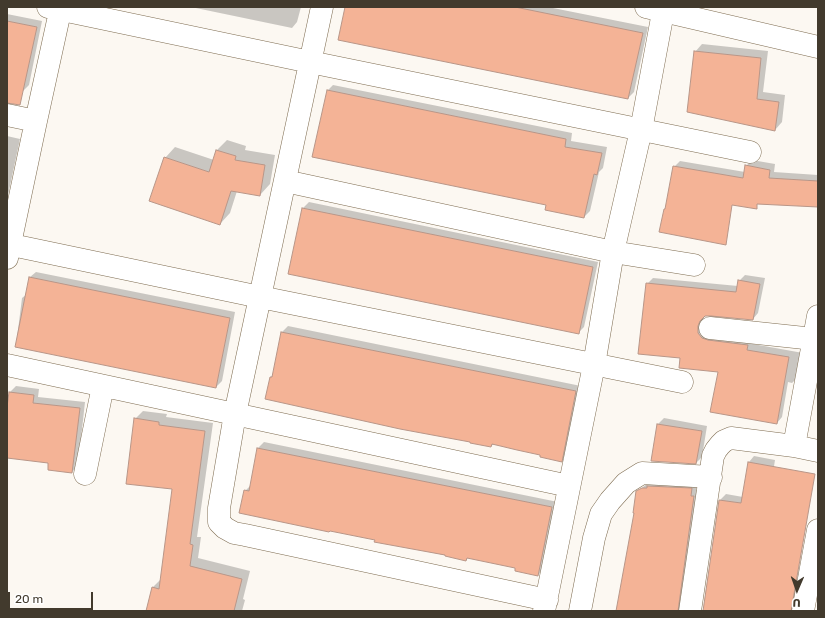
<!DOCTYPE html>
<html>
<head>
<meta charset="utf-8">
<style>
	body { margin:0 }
	#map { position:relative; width:825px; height:618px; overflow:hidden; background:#fcf8f2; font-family:Rubik,sans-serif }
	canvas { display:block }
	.frame { position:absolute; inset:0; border:8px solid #423a2d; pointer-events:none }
	.north { position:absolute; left:777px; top:570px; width:40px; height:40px; -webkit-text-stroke:3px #fff; paint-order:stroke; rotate:182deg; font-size:11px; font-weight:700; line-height:16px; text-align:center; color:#423a2d }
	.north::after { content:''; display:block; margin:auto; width:14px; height:18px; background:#423a2d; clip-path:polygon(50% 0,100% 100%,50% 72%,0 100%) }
	.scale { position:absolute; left:8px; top:592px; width:85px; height:18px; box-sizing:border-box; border:2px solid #423a2d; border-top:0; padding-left:5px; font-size:12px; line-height:14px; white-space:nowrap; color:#423a2d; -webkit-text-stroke:3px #fff; paint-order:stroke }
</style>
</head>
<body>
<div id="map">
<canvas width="825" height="618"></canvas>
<div class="frame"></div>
<div class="north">U</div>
<div class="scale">20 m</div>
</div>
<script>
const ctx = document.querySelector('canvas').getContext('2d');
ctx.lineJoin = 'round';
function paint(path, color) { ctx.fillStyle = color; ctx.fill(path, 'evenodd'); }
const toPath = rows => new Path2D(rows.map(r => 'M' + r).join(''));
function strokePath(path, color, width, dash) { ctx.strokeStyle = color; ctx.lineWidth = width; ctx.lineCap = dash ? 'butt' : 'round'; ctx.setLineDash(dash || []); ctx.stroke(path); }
paint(toPath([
	[191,7,301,7,297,22,292,28],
	[346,7,548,7,648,27,634,92,628,98],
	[7,14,42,21,29,85,23,91,7,88],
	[702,44,768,51,763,92,785,95,782,122,775,130,695,52],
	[333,85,572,133,571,141,607,147,603,168,599,172,590,211,584,217,548,204,327,91],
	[7,136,20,139,7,200],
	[227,140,246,146,245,150,275,155,270,184,260,195,237,191,230,213,220,224,165,158,175,147,214,160,217,150],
	[752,160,775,164,774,172,818,175,818,206,714,198,667,207,674,167,680,161,745,172,746,166],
	[309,202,598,262,584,327,578,333,303,208],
	[36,272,235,312,222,381,216,387,16,346,22,298,27,294,30,277],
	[745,275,765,278,758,313,753,319,705,316,703,320,704,327,754,339,753,344,803,353,798,377,792,383,788,382,782,417,777,423,719,371,681,357,647,284,653,278,738,286,739,281],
	[288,326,581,386,567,455,561,460,542,454,494,444,491,446,271,377,273,375,282,332],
	[16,386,39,389,38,397,85,402,78,466,72,472,49,469,50,462,7,457,7,414,10,392],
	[143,411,167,414,166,417,213,423,197,537,201,537,198,558,250,571,243,599,245,600,242,611,147,611,152,588,161,579,173,489,135,419],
	[664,418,707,426,702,457,696,463,658,424],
	[264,442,558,502,544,569,538,575,516,567,468,557,466,560,376,540,245,491,251,485,258,448],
	[754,456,775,460,756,580,799,587,797,611,704,611,720,500,726,494,743,497,749,462],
	[649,482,698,483,696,490,700,491,685,611,617,611,635,512,637,492]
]), '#0003');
const building = toPath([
	[345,7,515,7,643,33,628,99,338,40,345,7],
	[7,21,37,27,20,105,7,103,7,21],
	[694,51,761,58,757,99,779,102,775,131,687,112,694,51],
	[327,90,566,139,565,147,602,153,597,175,594,174,584,218,545,210,546,205,312,157,327,90],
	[216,150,236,156,235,160,265,165,260,196,231,191,220,225,149,201,164,157,209,172,216,150],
	[745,165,770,170,769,178,818,181,818,207,757,204,757,209,732,205,726,245,659,232,664,209,665,209,673,166,743,178,745,165],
	[302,208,593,267,579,334,288,274,302,208],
	[29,277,230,318,216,388,15,347,29,277],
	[738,280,760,284,753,320,711,316,705,316,700,321,698,326,698,333,702,338,708,340,748,345,747,350,789,357,777,424,710,412,718,372,679,368,680,358,638,354,646,283,736,292,738,280],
	[281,332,576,391,562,462,540,457,540,455,517,450,492,444,491,447,470,443,470,442,400,429,265,399,270,377,272,377,281,332],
	[9,392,34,395,33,403,80,408,72,473,48,470,48,463,7,458,7,407,9,392],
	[134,418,159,422,159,425,205,431,190,544,193,545,190,566,242,579,234,611,146,611,152,587,159,589,172,489,126,484,134,418],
	[657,424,702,431,696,464,651,461,657,424],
	[257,448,552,507,538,576,515,571,515,568,467,558,466,561,445,556,445,555,374,542,375,540,330,531,329,532,239,513,244,490,249,491,257,448],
	[748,462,815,474,791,611,703,611,719,500,741,503,748,462],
	[647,486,692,488,691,496,694,496,678,611,616,611,634,513,633,513,636,491,642,488,647,488,647,486]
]);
paint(building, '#f4b396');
strokePath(building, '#b89688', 1);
const minor = toPath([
	[48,7,310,62,750,152],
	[322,7,260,297,682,382],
	[646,7,818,47],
	[7,115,36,121],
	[285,181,613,252,694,265],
	[7,244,260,297,235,414,219,508,219,522,225,528,234,533,245,535,547,600],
	[7,258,36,121,61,7],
	[710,328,814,339],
	[7,365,569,486],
	[794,446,818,316],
	[85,474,103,386],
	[544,611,594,365,613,252,641,130,664,7],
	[580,611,594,538,601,514,610,501,626,483,642,473,711,477],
	[690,611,713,456,716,450,720,445,724,441,731,438,794,446,818,451],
	[803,611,818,530]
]);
strokePath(minor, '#7f6d52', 23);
strokePath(minor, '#fff', 22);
</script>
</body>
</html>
